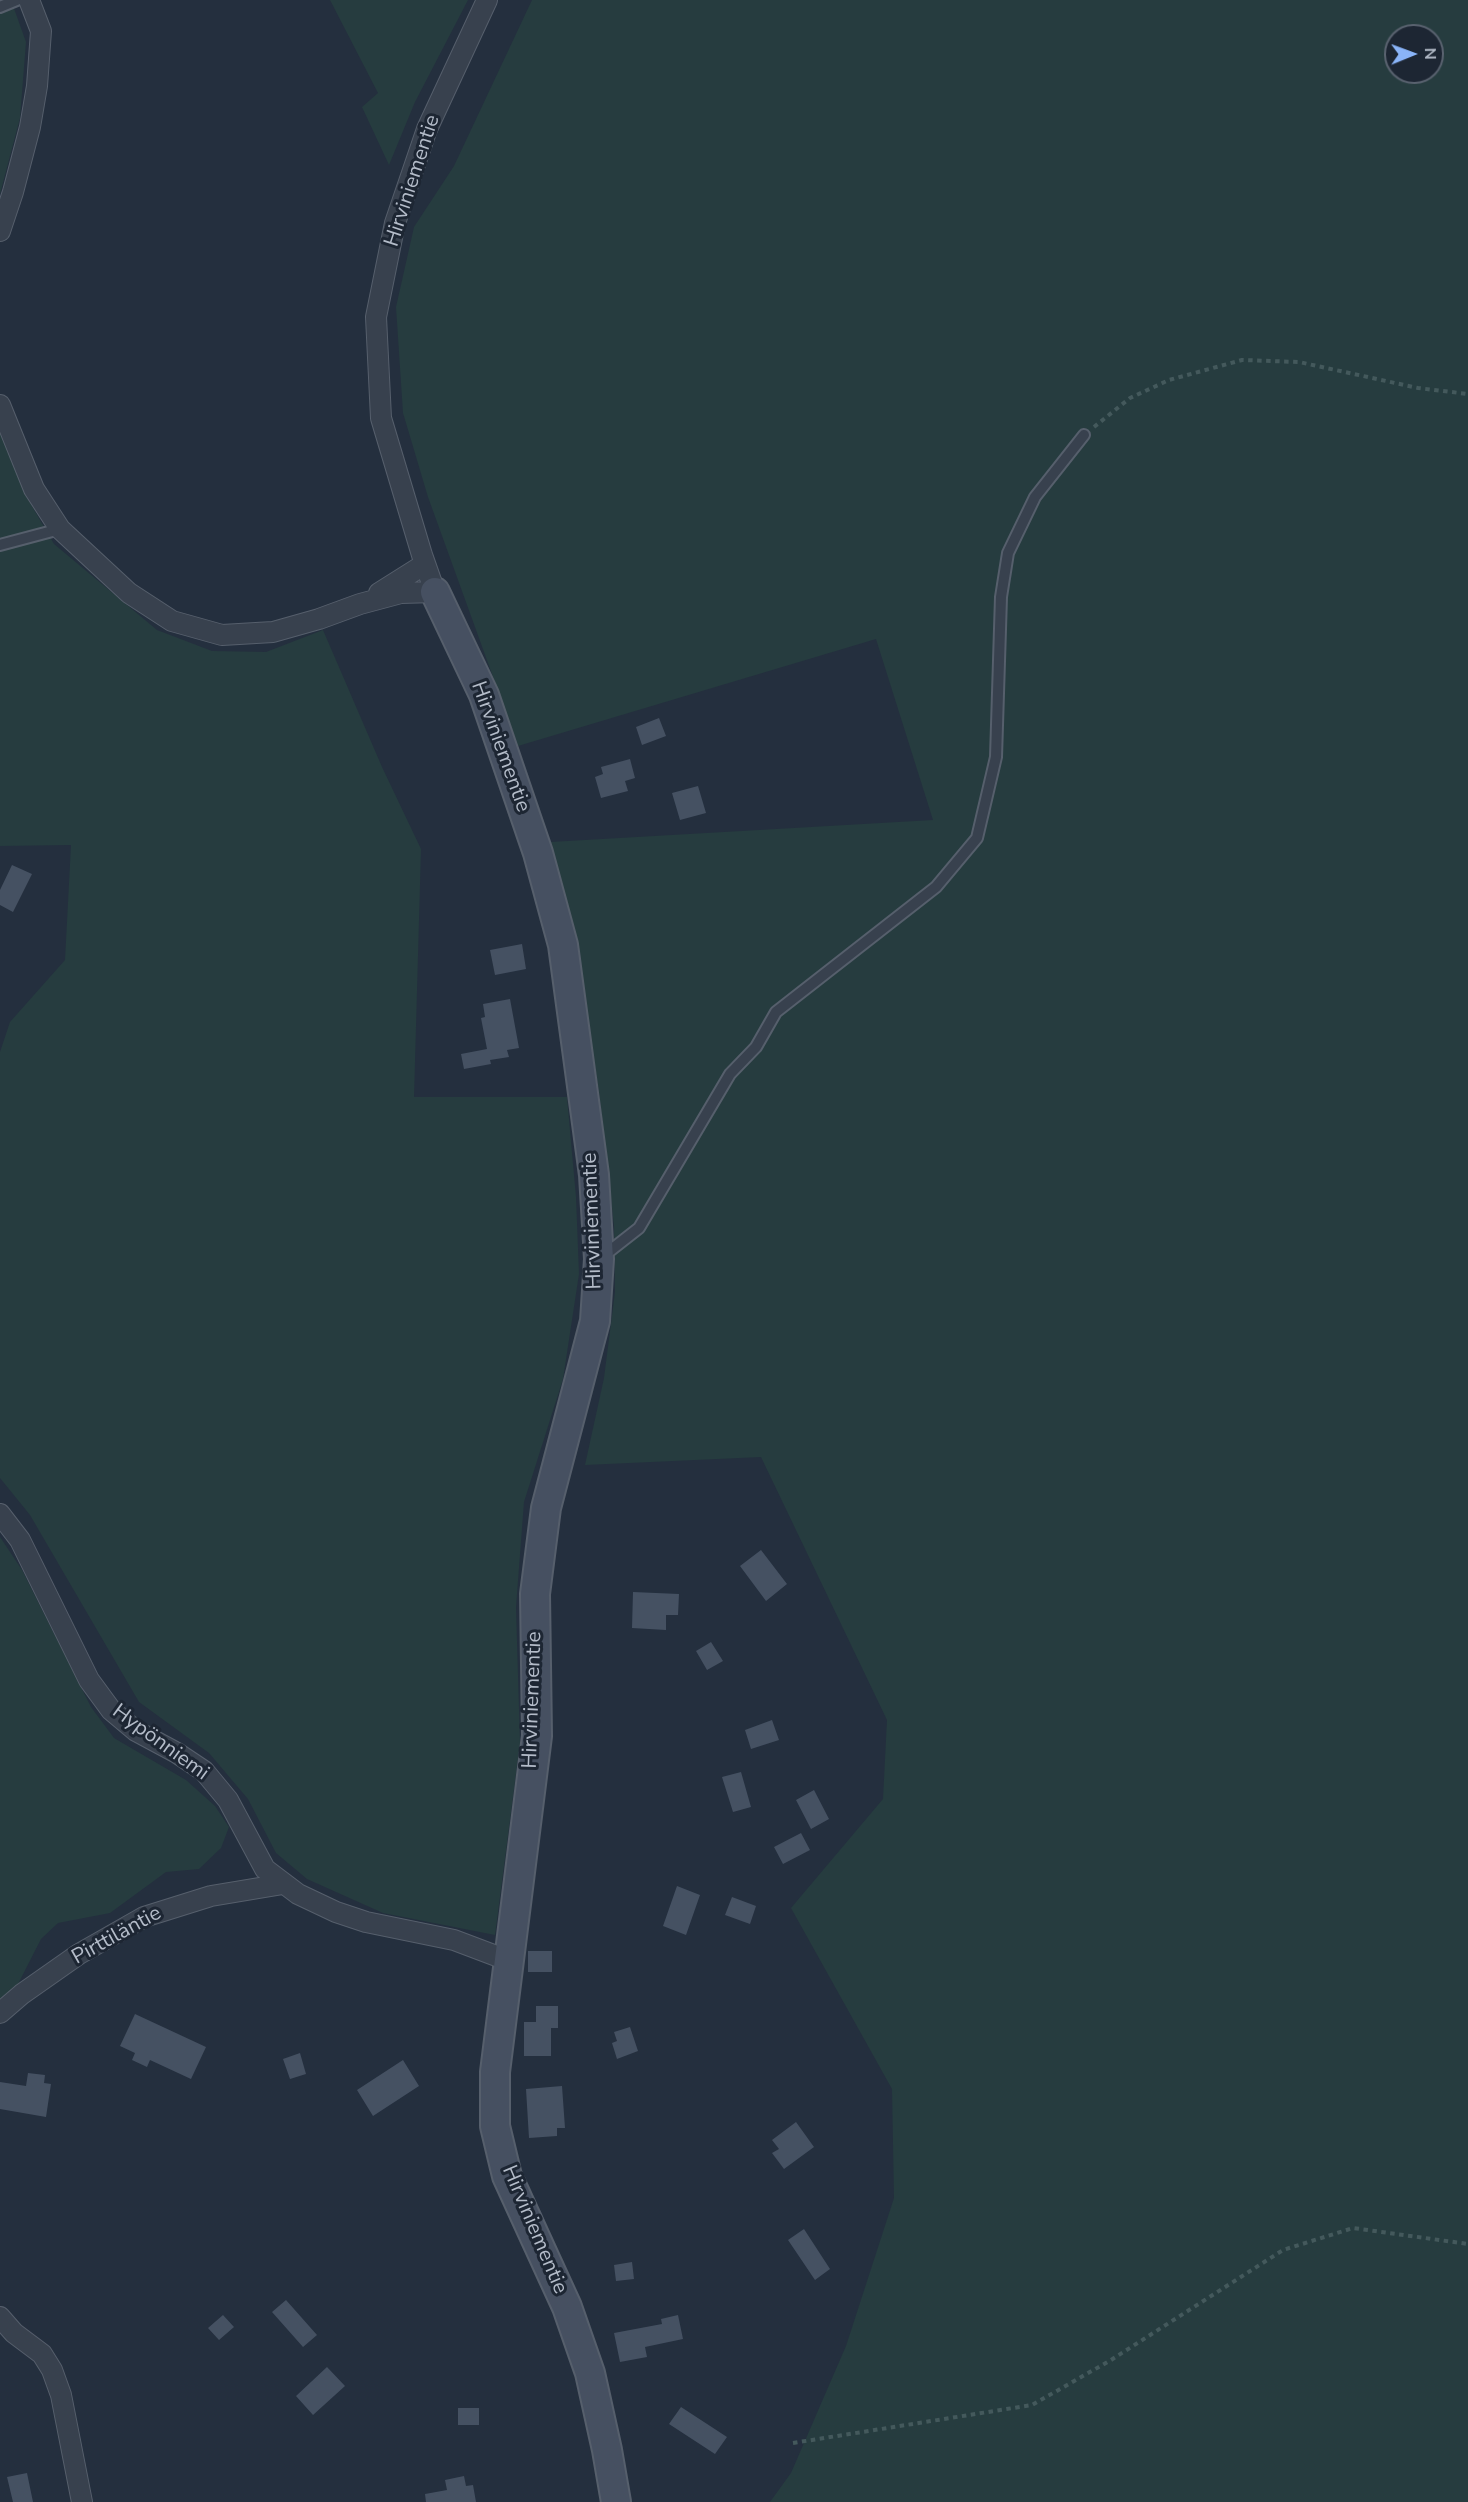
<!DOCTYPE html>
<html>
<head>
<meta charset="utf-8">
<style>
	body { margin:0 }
	#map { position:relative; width:1468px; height:2502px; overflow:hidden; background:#242f3e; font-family:"Nunito Sans",sans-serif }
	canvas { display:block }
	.north { position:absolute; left:1384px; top:24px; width:60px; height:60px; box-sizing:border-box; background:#1d2633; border:2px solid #59626f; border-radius:50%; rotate:89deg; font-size:16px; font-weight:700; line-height:24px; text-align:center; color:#b4bcc9 }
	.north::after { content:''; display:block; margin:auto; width:21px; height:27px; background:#8ab4f8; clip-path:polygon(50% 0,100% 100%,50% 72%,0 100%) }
</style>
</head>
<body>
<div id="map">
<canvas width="1468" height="2502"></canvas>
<div class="north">N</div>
</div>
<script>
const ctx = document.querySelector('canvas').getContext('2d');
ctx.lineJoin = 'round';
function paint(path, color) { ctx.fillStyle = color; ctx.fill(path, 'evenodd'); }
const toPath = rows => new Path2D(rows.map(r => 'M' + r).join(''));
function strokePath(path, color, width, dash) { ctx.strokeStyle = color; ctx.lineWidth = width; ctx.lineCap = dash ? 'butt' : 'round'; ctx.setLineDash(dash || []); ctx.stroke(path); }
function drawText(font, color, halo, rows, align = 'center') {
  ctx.font = font + ' "Nunito Sans",sans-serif'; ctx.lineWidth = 6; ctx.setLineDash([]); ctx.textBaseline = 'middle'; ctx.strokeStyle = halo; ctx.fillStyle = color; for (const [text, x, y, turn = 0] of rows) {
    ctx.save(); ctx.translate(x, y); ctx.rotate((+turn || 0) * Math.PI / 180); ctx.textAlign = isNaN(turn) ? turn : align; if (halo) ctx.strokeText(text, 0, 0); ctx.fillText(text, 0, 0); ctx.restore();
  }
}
paint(toPath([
	[0,0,11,0,26,42,20,118,0,194],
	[330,0,468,0,415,102,389,165,362,107,378,93],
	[532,0,1468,0,1468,2502,770,2502,791,2473,846,2346,894,2198,892,2089,791,1908,883,1799,887,1720,761,1457,585,1465,604,1378,615,1292,614,1226,599,1092,575,942,550,842,933,820,876,639,518,746,428,497,403,413,396,307,414,227,454,166],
	[1396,36,1432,36,1432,72,1396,72],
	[0,432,26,496,54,544,157,630,212,651,266,652,323,630,382,767,421,849,414,1097,567,1097,576,1197,579,1274,563,1379,524,1502,516,1607,520,1743,495,1935,383,1913,307,1879,276,1853,248,1799,209,1753,139,1702,30,1515,0,1478,0,1052,10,1022,65,960,71,845,0,846],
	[0,1537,22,1570,91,1707,114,1738,186,1780,215,1806,229,1827,221,1848,199,1869,166,1872,110,1913,58,1923,41,1939,17,1986,0,2000]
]), '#263c3f');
paint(toPath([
	[659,718,666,736,642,745,636,727],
	[630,759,635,778,625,781,628,791,601,798,595,777,603,774,601,767],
	[698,786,706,813,680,820,672,793],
	[12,865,32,874,13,912,0,905,0,890],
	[522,944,526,969,495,975,490,950],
	[510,999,519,1048,507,1050,509,1057,490,1060,491,1064,464,1069,461,1054,487,1049,481,1018,485,1017,483,1004],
	[761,1550,787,1584,766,1601,740,1566],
	[633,1592,679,1594,678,1615,666,1615,666,1630,632,1628],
	[711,1642,723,1661,707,1670,696,1651],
	[772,1720,779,1740,751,1749,745,1730],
	[741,1772,751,1807,733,1812,722,1777],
	[814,1790,829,1819,811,1829,796,1800],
	[801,1833,810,1850,783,1864,774,1847],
	[677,1886,700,1895,686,1935,663,1926],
	[732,1897,756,1906,750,1924,725,1915],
	[528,1951,552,1951,552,1972,528,1972],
	[536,2006,558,2006,558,2028,551,2028,551,2056,524,2056,524,2022,536,2022],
	[135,2014,206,2047,191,2079,150,2060,147,2067,132,2060,135,2053,120,2046],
	[630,2027,638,2051,617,2059,612,2043,617,2041,614,2032],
	[300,2053,306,2074,290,2079,283,2059],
	[403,2060,419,2086,373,2116,357,2090],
	[28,2073,45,2075,44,2083,51,2084,46,2117,0,2109,0,2082,26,2086],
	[562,2086,565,2128,557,2128,557,2136,529,2138,526,2089],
	[796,2122,814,2147,784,2169,772,2153,779,2149,772,2140],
	[804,2229,830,2269,815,2280,788,2240],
	[632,2262,634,2279,616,2281,614,2265],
	[286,2300,317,2335,303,2347,272,2312],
	[223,2315,234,2327,219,2340,208,2328],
	[678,2315,683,2339,645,2347,647,2357,620,2362,614,2333,662,2324,661,2319],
	[327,2367,345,2386,313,2415,296,2396],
	[681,2407,727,2437,715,2454,669,2424],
	[458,2408,479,2408,479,2425,458,2425],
	[27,2473,33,2502,13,2502,7,2477],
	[464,2476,466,2486,473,2485,476,2502,426,2502,425,2494,447,2490,445,2480]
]), '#455162');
const lane = toPath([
	[0,7,17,0],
	[0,545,60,529],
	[602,1257,639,1228,730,1074,756,1047,776,1012,936,887,977,838,996,757,1001,597,1008,553,1035,497,1084,435]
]);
const street = toPath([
	[0,231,13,192,30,127,37,86,41,31,29,0],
	[0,405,34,489,60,529,129,593,172,621,222,635,273,632,319,619,360,604,401,593,435,592,422,555,381,418,376,317,395,223,427,129,487,0],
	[379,593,425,564],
	[0,1514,20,1540,89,1680,111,1710,136,1731,177,1753,204,1771,228,1800,265,1869,298,1894,336,1912,366,1922,454,1940,507,1960],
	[0,2013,22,1994,79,1954,144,1917,211,1896,283,1884],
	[0,2317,14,2333,42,2354,52,2370,61,2395,82,2502]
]);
const secondary = toPath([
	[435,592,484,695,538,853,563,945,594,1175,599,1259,595,1321,546,1508,535,1594,537,1736,495,2072,495,2126,507,2176,567,2307,590,2373,607,2450,616,2502]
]);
strokePath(lane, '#565f6c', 14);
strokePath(street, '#565f6c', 22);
strokePath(secondary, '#565f6c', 32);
strokePath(toPath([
	[1094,427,1130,398,1169,380,1242,360,1299,362,1418,388,1468,394],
	[793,2443,1032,2405,1111,2360,1283,2250,1353,2228,1468,2244]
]), '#44595c', 4, [4.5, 4.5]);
strokePath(lane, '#38414e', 10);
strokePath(street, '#38414e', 20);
strokePath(secondary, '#465061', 28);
drawText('21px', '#b4bcc9', '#1d2633', [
	["Hirviniementie",413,181,-72],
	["Hirviniementie",500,747,70],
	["Hirviniementie",593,1221,-92],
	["Hirviniementie",533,1700,-88],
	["Hypönniemi",160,1743,36],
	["Pirttiläntie",117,1936,-29],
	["Hirviniementie",534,2230,67]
]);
</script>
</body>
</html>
